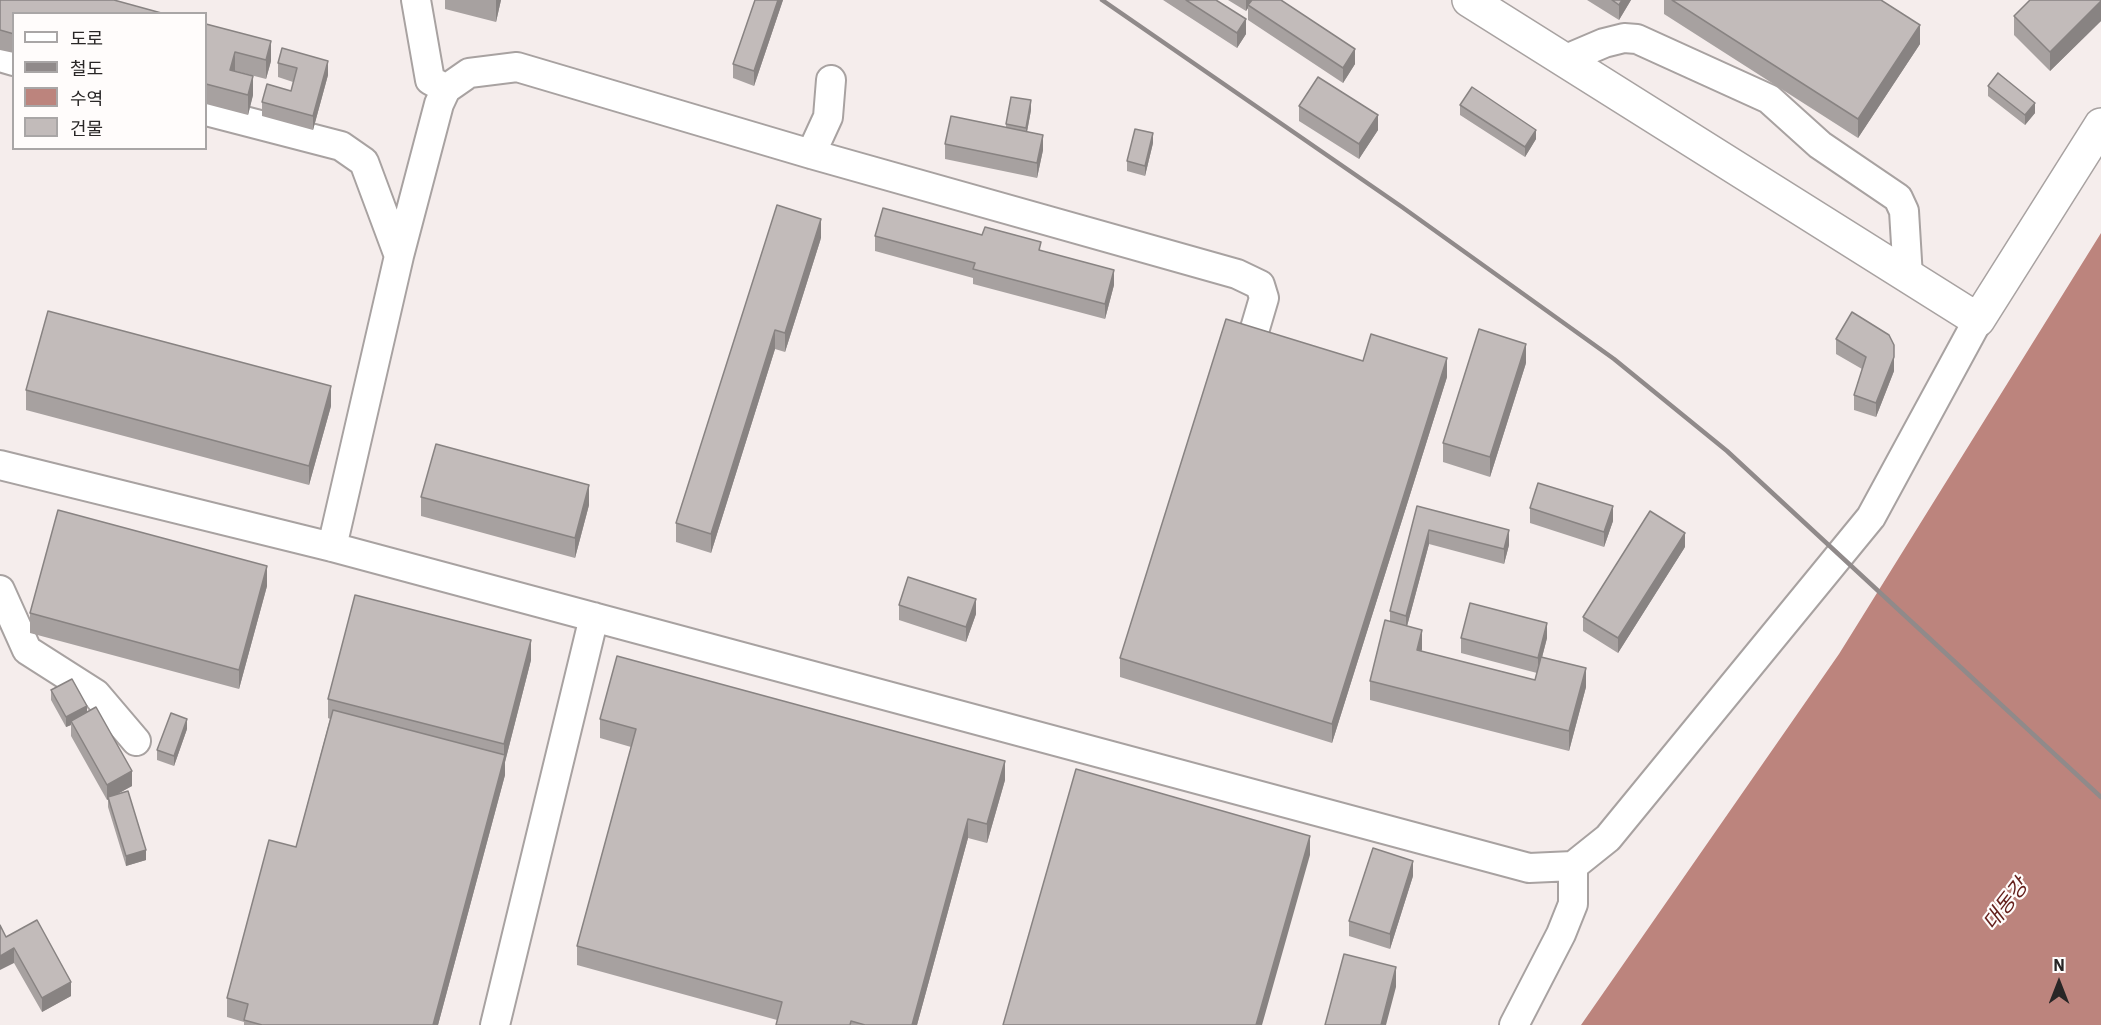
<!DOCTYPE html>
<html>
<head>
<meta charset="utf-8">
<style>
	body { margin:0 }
	#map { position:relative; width:2101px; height:1025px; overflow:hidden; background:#f5edec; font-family:"IBM Plex Sans","Noto Sans KR",sans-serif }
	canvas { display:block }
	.legend { position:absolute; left:12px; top:12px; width:195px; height:138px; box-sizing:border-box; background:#fffcfb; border:2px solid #a9a6a6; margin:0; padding:8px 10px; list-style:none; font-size:18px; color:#292626 }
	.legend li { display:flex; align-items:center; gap:12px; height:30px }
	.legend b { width:30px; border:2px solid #a9a6a6 }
	.north { position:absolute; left:2029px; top:953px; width:60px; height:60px; -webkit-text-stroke:4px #fffcfb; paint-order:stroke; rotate:0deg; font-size:16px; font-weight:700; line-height:24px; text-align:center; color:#292626 }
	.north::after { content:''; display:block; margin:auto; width:21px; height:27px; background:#292626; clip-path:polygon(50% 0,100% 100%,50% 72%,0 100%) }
</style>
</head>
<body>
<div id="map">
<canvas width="2101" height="1025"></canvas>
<ul class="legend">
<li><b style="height:8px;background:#fff"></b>도로</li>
<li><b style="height:8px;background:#908a8a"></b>철도</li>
<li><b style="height:16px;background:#bc847d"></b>수역</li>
<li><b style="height:16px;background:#c2bbba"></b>건물</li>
</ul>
<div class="north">N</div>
</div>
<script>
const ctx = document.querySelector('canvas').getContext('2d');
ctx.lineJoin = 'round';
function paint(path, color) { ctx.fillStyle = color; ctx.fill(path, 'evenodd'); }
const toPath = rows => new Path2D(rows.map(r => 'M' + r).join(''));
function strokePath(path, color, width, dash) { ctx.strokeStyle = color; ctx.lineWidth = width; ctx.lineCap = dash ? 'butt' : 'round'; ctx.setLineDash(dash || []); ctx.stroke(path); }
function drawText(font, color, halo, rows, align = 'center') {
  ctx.font = font + ' "IBM Plex Sans","Noto Sans KR",sans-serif'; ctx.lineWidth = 4.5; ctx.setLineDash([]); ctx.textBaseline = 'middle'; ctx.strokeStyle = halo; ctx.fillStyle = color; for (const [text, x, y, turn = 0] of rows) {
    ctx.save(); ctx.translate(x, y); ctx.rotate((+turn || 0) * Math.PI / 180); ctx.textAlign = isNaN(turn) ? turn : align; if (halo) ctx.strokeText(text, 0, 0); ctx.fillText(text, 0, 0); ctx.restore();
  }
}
paint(toPath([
	[2101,233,2101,1025,1581,1025,1839,654]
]), '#bc847d');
const minor = toPath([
	[416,0,430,80,446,89],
	[0,57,14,61],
	[1564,60,1604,43,1624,38,1637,39,1769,99,1820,145,1898,198,1904,211,1908,277],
	[206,111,341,146,364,162,399,256],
	[811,154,828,117,831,80],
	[0,465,332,547,1529,868,1573,866,1608,838,1871,517,1978,320],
	[332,547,399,256,439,104,446,89,469,73,517,67,811,154,1237,274,1260,285,1264,298,1251,342],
	[0,590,27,650,96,694,136,741],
	[495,1025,594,617],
	[1514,1025,1561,934,1573,904,1573,866]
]);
const major = toPath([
	[1469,0,1978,320,2101,125]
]);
strokePath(minor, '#a8a2a1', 32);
strokePath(major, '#a8a2a1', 36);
strokePath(minor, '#fff', 28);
strokePath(major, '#fff', 33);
strokePath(toPath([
	[1102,0,1402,207,1614,359,1727,451,2101,797]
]), '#908a8a', 4.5);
paint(toPath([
	[0,0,14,14,14,53,0,50],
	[445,0,501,0,496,22,445,9],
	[755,0,783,0,754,86,733,78,733,64],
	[1163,0,1216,0,1246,34,1237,48],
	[1228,0,1281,0,1355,64,1343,83,1248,20,1248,8,1246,11],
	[1587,0,1631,0,1619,20],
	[1664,0,1881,0,1920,44,1858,138,1664,14],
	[2101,0,2101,21,2050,71,2014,35,2014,16],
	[206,24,271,61,266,79,235,71,253,95,248,115,206,104],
	[278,63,328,75,313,130,262,116,262,102,291,91,293,82,278,77],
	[1988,86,2035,113,2025,125,1988,96],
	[1460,105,1536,139,1525,157,1460,115],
	[1299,106,1378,130,1359,159,1299,121],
	[1031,110,1027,132,1043,150,1037,178,945,159,945,144,1006,127,1006,124],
	[1153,143,1145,176,1127,171,1127,161],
	[875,236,1041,251,1114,285,1105,319,973,284,973,278,875,251],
	[821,238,785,352,775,349,711,553,676,542,676,523],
	[1836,339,1894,371,1876,417,1854,410,1854,395,1862,369,1836,354],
	[1363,361,1447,377,1332,743,1120,677,1120,658],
	[1526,363,1490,477,1443,462,1443,443],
	[26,390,331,406,309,485,26,410],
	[421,497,589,505,575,558,421,516],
	[1417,506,1509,545,1504,564,1429,544,1407,626,1422,649,1421,651,1535,680,1537,673,1461,653,1461,638,1547,638,1542,657,1586,687,1569,751,1370,700,1370,681,1390,621,1390,611],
	[1530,508,1613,521,1604,547,1530,523],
	[1685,547,1618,653,1583,631,1583,617],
	[267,586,239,689,30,633,30,613],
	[899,605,976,614,966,642,899,620],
	[531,660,505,762,505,775,438,1025,244,1025,244,1022,227,1017,227,998,296,847,330,719,328,718,328,699],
	[51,690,87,712,132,786,116,794,146,860,126,866,108,807,108,799,107,800,71,736,71,725,66,727,51,700],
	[600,719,1005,780,987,843,968,838,917,1025,776,1025,777,1020,577,965,577,946,631,747,600,738],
	[187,729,174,766,157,760,157,750],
	[1413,876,1390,949,1349,936,1349,921],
	[6,937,71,996,42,1012,14,963]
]), '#a7a1a0');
paint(toPath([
	[496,0,501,0,496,22],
	[778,0,783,0,754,86,754,71],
	[1246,0,1254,0,1248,5,1248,8,1246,11],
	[1622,0,1631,0,1619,20,1619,5],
	[2101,1,2101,21,2050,71,2050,52],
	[1246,19,1246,34,1237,48,1237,33],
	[1920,25,1920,44,1858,138,1858,119],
	[271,41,271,61,266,79,266,60],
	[1355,49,1355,64,1343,83,1343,68],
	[235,52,235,71,230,70],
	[328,61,328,75,313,130,313,116],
	[253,76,253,95,248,115,248,95],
	[1031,100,1031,110,1026,137,1026,128],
	[2035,103,2035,113,2025,125,2025,115],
	[1378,115,1378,130,1359,159,1359,144],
	[1536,130,1536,139,1525,157,1525,147],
	[1153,133,1153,143,1145,176,1145,166],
	[1043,135,1043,150,1037,178,1037,163],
	[821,219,821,238,785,352,785,333],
	[1114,270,1114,285,1105,319,1105,304],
	[775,330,775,349,711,553,711,534],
	[1526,344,1526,363,1490,477,1490,457],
	[1894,357,1894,371,1876,417,1876,403],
	[1447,358,1447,377,1332,743,1332,724],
	[331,386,331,406,309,485,309,466],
	[589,485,589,505,575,558,575,538],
	[1613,506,1613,521,1604,547,1604,532],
	[1429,530,1429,544,1406,630,1406,616],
	[1509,530,1509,545,1504,564,1504,549],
	[1685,533,1685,547,1618,653,1618,638],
	[267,566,267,586,239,689,239,670],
	[976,599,976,614,966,642,966,627],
	[1547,623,1547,638,1538,673,1538,658],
	[1422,630,1422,649,1417,669,1417,650],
	[531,640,531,660,505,762,505,775,438,1025,433,1025,504,756,504,744],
	[1586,668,1586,687,1569,751,1569,731],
	[87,706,87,716,71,721,71,725,66,727,66,717],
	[187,719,187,729,174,766,174,756],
	[1005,761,1005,780,987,843,987,824],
	[132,771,132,786,107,800,107,785],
	[968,819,968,838,917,1025,912,1025],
	[1310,836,1310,855,1262,1025,1256,1025],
	[146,850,146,860,126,866,126,856],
	[1413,861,1413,876,1390,949,1390,934],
	[14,948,14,963,0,970,0,956],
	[1396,967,1396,987,1386,1025,1381,1025],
	[71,982,71,996,42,1012,42,998]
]), '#888382');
const building = toPath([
	[0,0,114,0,165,14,14,14,14,34,0,30,0,0],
	[755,0,778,0,754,71,733,64,755,0],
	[1186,0,1216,0,1246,19,1237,33,1186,0],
	[1252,0,1281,0,1355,49,1343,68,1248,5,1252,0],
	[1612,0,1622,0,1619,5,1612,0],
	[1672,0,1881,0,1920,25,1858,119,1672,0],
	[2030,0,2101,0,2101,1,2050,52,2014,16,2030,0],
	[206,24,271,41,266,60,235,52,230,70,253,76,248,95,206,84,206,24],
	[282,48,328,61,313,116,262,102,267,84,291,91,297,68,278,63,282,48],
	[1998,73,2035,103,2025,115,1988,86,1998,73],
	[1318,77,1378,115,1359,144,1299,106,1318,77],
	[1472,87,1536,130,1525,147,1460,105,1472,87],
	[1011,97,1031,100,1026,128,1006,124,1011,97],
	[951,116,1043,135,1037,163,945,144,951,116],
	[1135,129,1153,133,1145,166,1127,161,1135,129],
	[777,205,821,219,785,333,775,330,711,534,676,523,777,205],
	[883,208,982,235,985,227,1041,242,1039,250,1114,270,1105,304,973,269,975,263,875,236,883,208],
	[48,311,331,386,309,466,26,390,48,311],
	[1852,312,1889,335,1894,345,1894,357,1876,403,1854,395,1866,357,1836,339,1852,312],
	[1226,319,1363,361,1371,334,1447,358,1332,724,1120,658,1226,319],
	[1479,329,1526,344,1490,457,1443,443,1479,329],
	[436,444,589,485,575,538,421,497,436,444],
	[1538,483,1613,506,1604,532,1530,508,1538,483],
	[1417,506,1509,530,1504,549,1429,530,1406,616,1390,611,1417,506],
	[58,510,267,566,239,670,30,613,58,510],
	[1650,511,1685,533,1618,638,1583,617,1650,511],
	[908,577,976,599,966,627,899,605,908,577],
	[355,595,531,640,504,744,328,699,355,595],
	[1470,603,1547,623,1538,658,1461,638,1470,603],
	[1385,620,1422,630,1417,650,1535,680,1541,657,1586,668,1569,731,1370,681,1385,620],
	[617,656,1005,761,987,824,968,819,912,1025,865,1025,851,1021,850,1025,776,1025,782,1002,577,946,636,729,600,719,617,656],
	[72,679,87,706,66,717,51,690,72,679],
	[96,707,132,771,107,785,71,721,96,707],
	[333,710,505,755,433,1025,262,1025,244,1020,248,1004,227,998,269,840,296,847,333,710],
	[171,713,187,719,174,756,157,750,171,713],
	[1076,769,1310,836,1256,1025,1003,1025,1076,769],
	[128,791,146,850,126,856,108,797,128,791],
	[1373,848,1413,861,1390,934,1349,921,1373,848],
	[37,920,71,982,42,998,14,948,0,956,0,925,6,937,37,920],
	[1344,954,1396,967,1381,1025,1325,1025,1344,954]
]);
paint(building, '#c2bbba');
strokePath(building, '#888382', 1.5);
drawText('italic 21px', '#65201c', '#fffcfb', [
	["대동강",2006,905,-52]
]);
</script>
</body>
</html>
